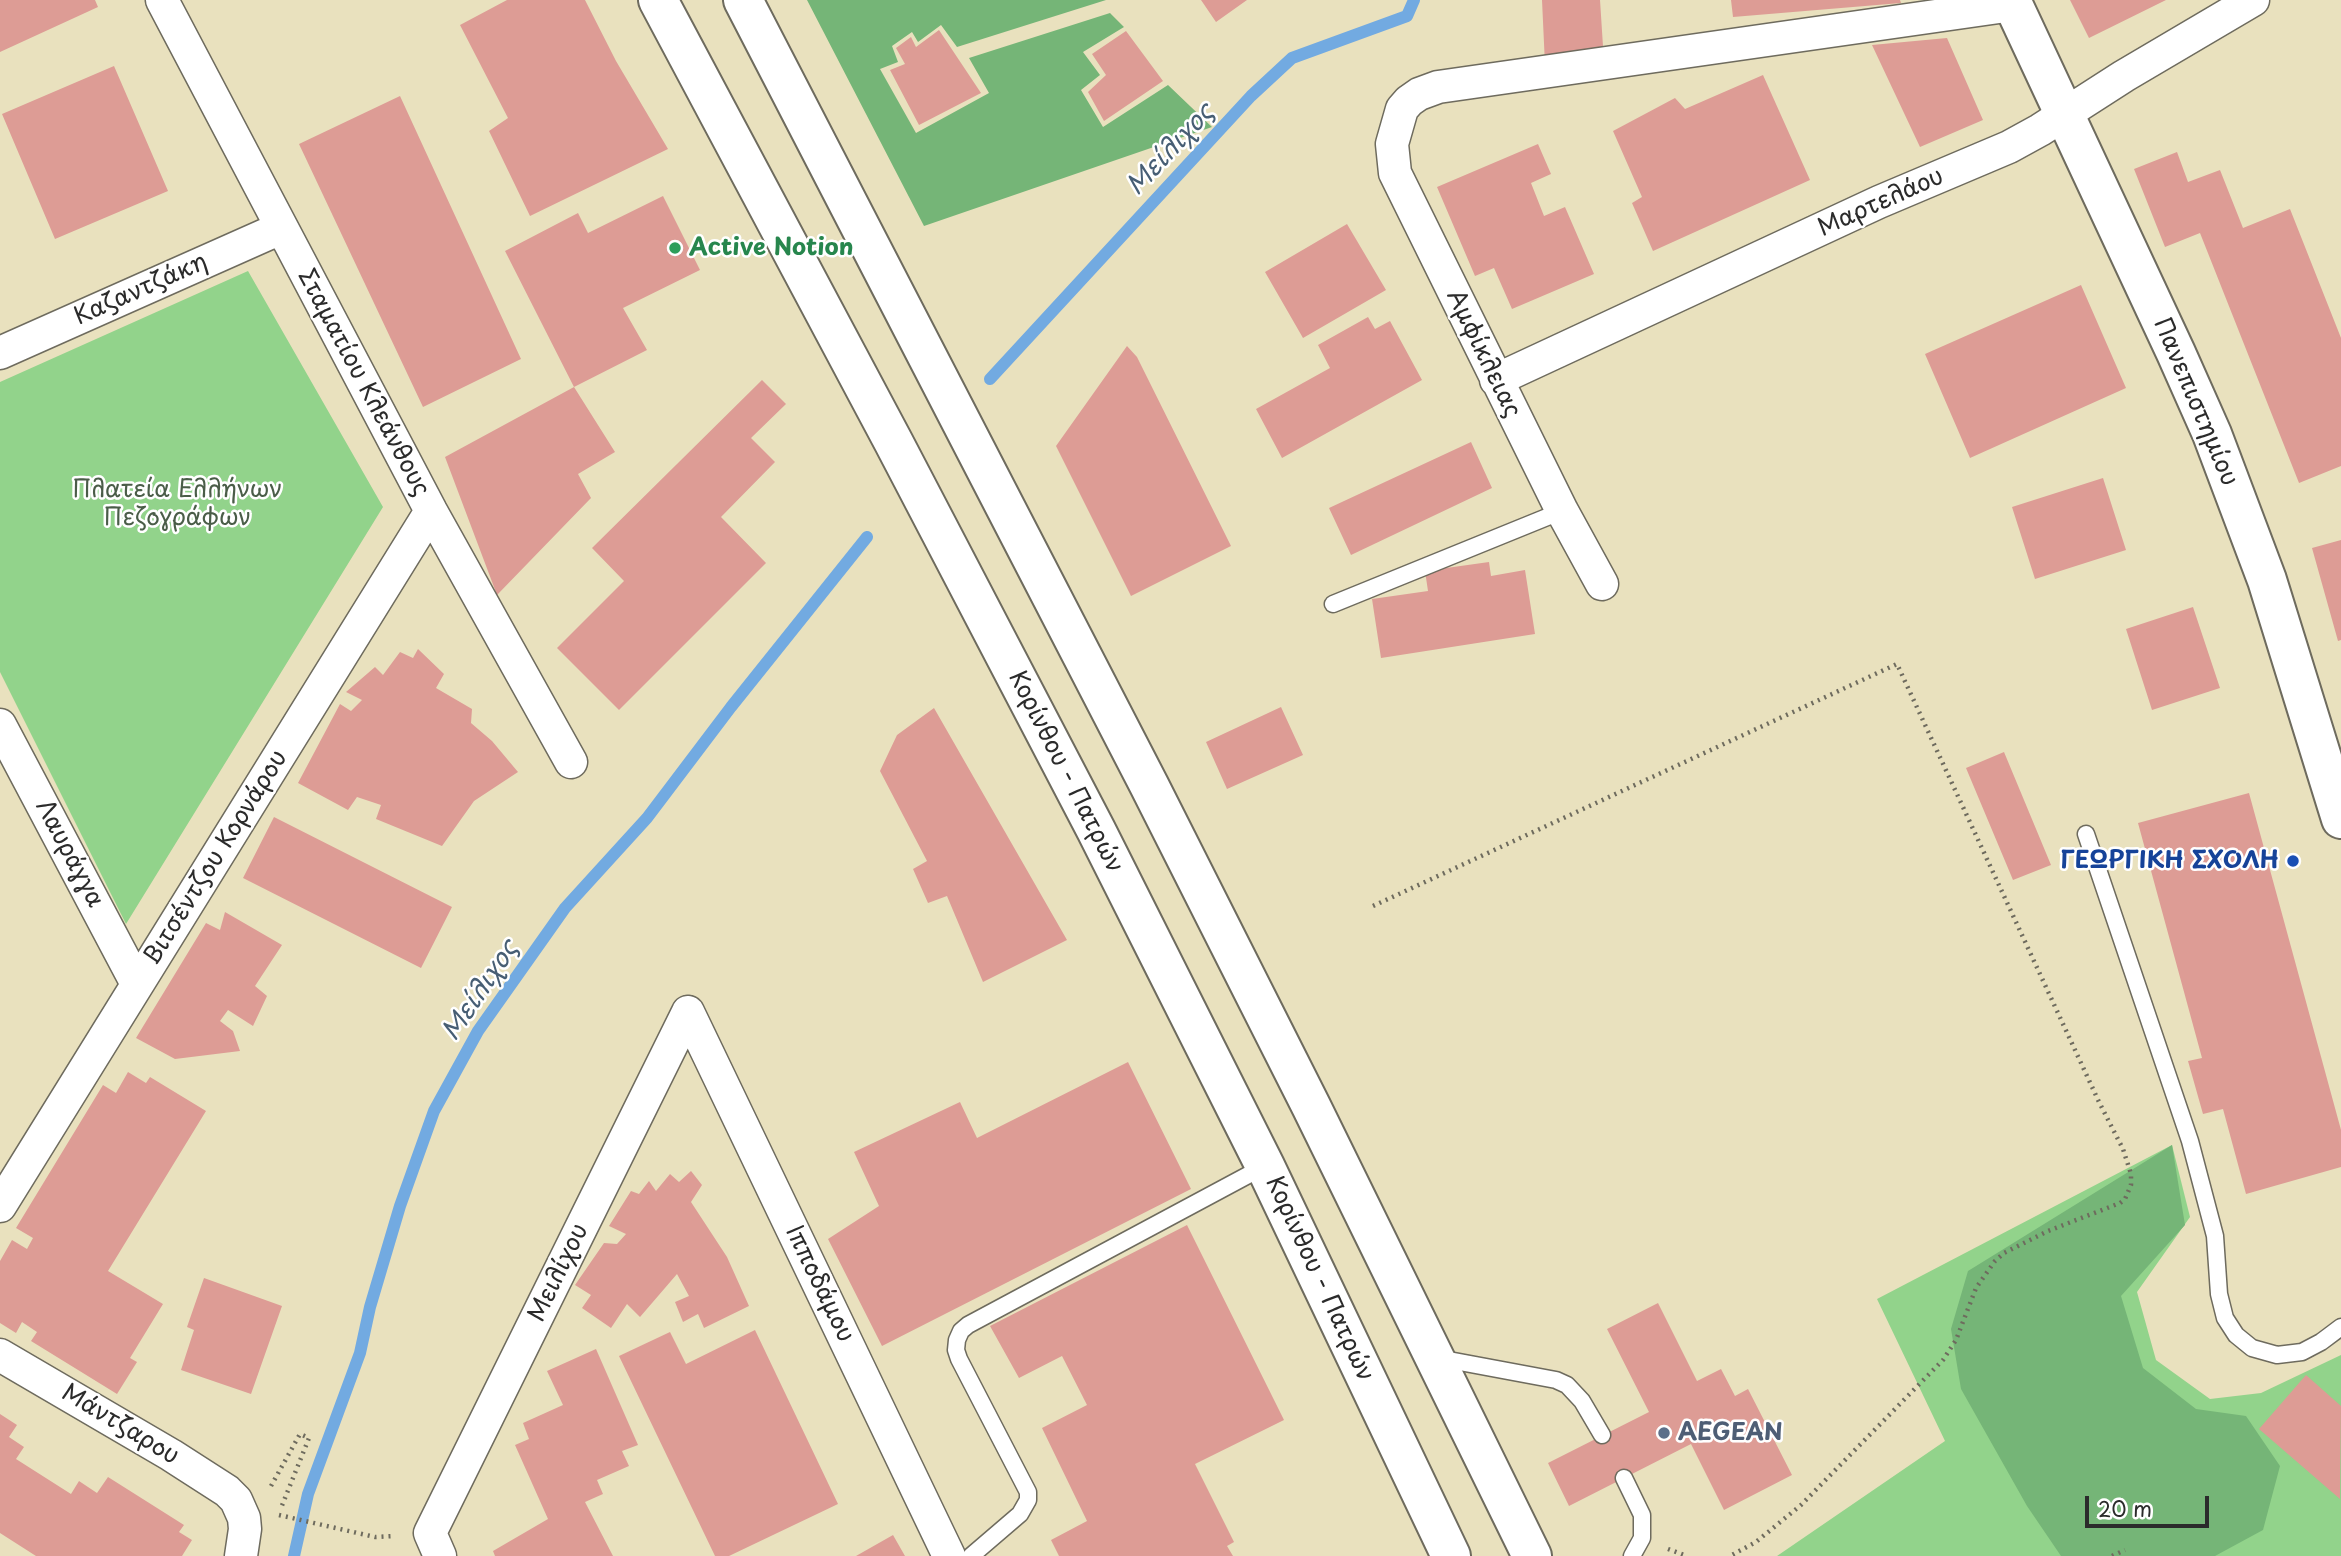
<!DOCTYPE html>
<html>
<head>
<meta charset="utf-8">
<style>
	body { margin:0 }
	#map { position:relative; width:2341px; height:1556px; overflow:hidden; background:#e9e1be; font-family:"Playpen Sans",sans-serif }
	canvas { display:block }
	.scale { position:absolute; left:2085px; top:1496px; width:124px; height:32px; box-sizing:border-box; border:4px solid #2b2b2b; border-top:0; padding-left:9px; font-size:21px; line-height:24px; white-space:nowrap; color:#2b2b2b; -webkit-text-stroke:5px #fff; paint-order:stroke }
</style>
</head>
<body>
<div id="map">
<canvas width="2341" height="1556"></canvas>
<div class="scale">20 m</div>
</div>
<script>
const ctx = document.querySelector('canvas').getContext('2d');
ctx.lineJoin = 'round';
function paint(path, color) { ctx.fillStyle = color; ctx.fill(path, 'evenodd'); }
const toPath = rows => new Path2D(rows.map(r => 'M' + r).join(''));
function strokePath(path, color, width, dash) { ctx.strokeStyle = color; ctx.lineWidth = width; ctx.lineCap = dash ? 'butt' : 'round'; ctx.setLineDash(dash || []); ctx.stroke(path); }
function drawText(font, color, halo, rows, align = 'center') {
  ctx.font = font + ' "Playpen Sans",sans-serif'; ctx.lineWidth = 5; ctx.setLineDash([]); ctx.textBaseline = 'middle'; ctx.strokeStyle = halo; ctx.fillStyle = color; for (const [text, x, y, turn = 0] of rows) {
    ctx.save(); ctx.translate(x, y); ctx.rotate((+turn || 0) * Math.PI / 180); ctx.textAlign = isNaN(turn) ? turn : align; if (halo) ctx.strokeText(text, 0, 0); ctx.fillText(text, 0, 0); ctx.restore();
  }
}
paint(toPath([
	[248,271,383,507,126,924,0,672,0,382],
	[2172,1145,2190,1217,2137,1292,2156,1360,2210,1399,2261,1393,2341,1355,2341,1556,1777,1556,1945,1441,1877,1299]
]), '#92d38b');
paint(toPath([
	[807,0,1106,0,957,47,941,25,918,42,912,32,892,46,898,62,880,69,916,133,989,93,969,58,1110,13,1124,27,1083,52,1100,75,1081,90,1103,127,1168,85,1212,127,924,226],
	[2172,1145,2185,1225,2121,1296,2143,1368,2196,1409,2246,1416,2280,1466,2263,1530,2215,1556,2061,1556,2027,1506,1961,1389,1951,1329,1968,1271]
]), '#75b577');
strokePath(toPath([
	[990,379,1251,96,1292,58,1407,16,1414,0],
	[294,1556,308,1494,360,1353,370,1307,400,1206,434,1111,478,1031,565,908,647,818,731,707,867,537]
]), '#72aae1', 12);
paint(toPath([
	[0,0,95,0,98,7,0,52],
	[507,0,585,0,616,61,668,149,530,216,489,131,508,118,460,25],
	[1201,0,1247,0,1216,22],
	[1542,0,1600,0,1604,62,1545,65],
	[1731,0,1900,0,1901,3,1733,17],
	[2070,0,2166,0,2089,38],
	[939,30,981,93,919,125,890,70,905,64,896,48,911,37,916,47],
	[1126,31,1163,81,1104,121,1088,92,1106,75,1092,54],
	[1947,38,1983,120,1920,147,1872,45],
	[114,66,168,191,55,239,2,114],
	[1763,75,1810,180,1653,251,1632,203,1642,197,1613,131,1675,98,1685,109],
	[400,96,521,359,423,407,299,144],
	[1538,144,1551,174,1531,183,1544,216,1565,207,1594,274,1512,309,1494,268,1475,276,1437,187],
	[2177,152,2188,182,2220,170,2243,228,2290,209,2341,338,2341,466,2299,483,2200,233,2165,247,2134,169],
	[663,196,700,270,623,308,647,350,574,387,505,251,578,213,588,233],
	[1347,224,1386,290,1303,338,1265,272],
	[2081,285,2126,388,1970,458,1925,354],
	[1368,317,1375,329,1390,321,1422,380,1282,458,1256,409,1330,368,1318,345],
	[1127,346,1137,357,1231,546,1131,596,1056,446],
	[762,380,786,404,751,438,775,462,721,517,766,563,619,710,557,648,624,581,592,548],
	[574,387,615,452,578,474,591,498,497,595,445,457],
	[1471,442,1492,488,1351,555,1329,508],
	[2103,478,2126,550,2035,579,2012,507],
	[2341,540,2341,640,2338,641,2312,548],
	[1489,562,1491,576,1525,570,1535,634,1381,658,1372,599,1428,591,1425,571],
	[2193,607,2220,688,2152,710,2126,629],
	[418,649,444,674,436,688,472,709,471,723,492,741,518,772,474,801,442,846,376,819,381,805,357,797,348,810,298,783,340,704,351,711,362,700,346,692,375,667,383,675,400,652,413,658],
	[1281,707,1303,755,1227,789,1206,742],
	[934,708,1067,940,983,982,947,896,928,903,913,869,927,861,880,771,897,735],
	[2004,752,2051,865,2013,880,1966,768],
	[2249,793,2341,1130,2341,1167,2246,1194,2223,1109,2203,1114,2188,1061,2202,1058,2138,823],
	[274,817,452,907,421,968,243,878],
	[225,912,282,945,255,986,267,996,253,1026,228,1010,220,1021,233,1031,240,1051,175,1059,136,1038,206,923,220,930],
	[1128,1062,1191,1189,882,1346,828,1239,879,1206,854,1152,960,1102,977,1138],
	[128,1072,146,1083,150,1077,206,1111,108,1271,163,1304,130,1358,137,1362,117,1394,31,1341,37,1332,22,1322,16,1333,0,1323,0,1261,12,1240,27,1249,33,1238,16,1228,103,1085,116,1093],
	[691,1171,702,1185,691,1202,727,1257,749,1306,704,1328,698,1314,683,1322,675,1302,689,1296,677,1274,640,1317,627,1304,611,1328,582,1308,591,1295,575,1285,604,1243,617,1244,626,1234,609,1226,631,1191,639,1194,649,1181,656,1191,670,1174,679,1182],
	[1187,1225,1284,1420,1195,1464,1234,1542,1227,1546,1233,1556,1059,1556,1051,1540,1087,1521,1042,1428,1087,1405,1062,1356,1019,1378,990,1326],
	[204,1278,282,1306,251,1394,181,1370,194,1330,187,1327],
	[1658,1303,1697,1381,1721,1369,1735,1396,1748,1389,1792,1475,1724,1510,1691,1444,1569,1506,1548,1463,1649,1412,1607,1329],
	[755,1330,838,1504,729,1556,715,1556,619,1356,670,1332,686,1364],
	[596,1349,638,1445,622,1451,629,1466,597,1480,603,1494,585,1502,613,1556,495,1556,493,1551,548,1519,515,1445,529,1439,523,1423,563,1405,547,1371],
	[2306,1375,2341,1406,2340,1499,2259,1429],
	[0,1414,17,1425,9,1437,24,1447,16,1459,71,1494,79,1481,97,1493,108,1477,184,1525,179,1532,192,1540,182,1556,36,1556,0,1533],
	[893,1535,905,1556,856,1556]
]), '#dd9c95');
const service = toPath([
	[1333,604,1562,511],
	[2086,834,2190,1141,2215,1236,2219,1294,2225,1318,2236,1335,2252,1348,2277,1355,2302,1352,2321,1342,2341,1327],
	[1438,1358,1556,1380,1567,1385,1582,1401,1602,1435],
	[1624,1478,1642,1515,1642,1538,1632,1556],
	[971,1556,1020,1514,1028,1500,1028,1492,959,1359,956,1350,957,1340,961,1331,968,1325,1265,1166]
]);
const minor = toPath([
	[162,0,431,511,571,762],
	[0,353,281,228],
	[1496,380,1879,202,2009,147,2040,130,2124,76,2253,0],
	[1602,584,1562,511,1395,173,1392,144,1402,109,1409,101,1419,94,1438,87,2013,5],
	[0,725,137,984],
	[688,1012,949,1556],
	[0,1206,431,511],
	[0,1355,171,1455,227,1491,236,1500,244,1518,245,1529,241,1556],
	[440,1556,430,1533,688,1012]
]);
const primary = toPath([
	[2011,0,2176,353,2212,434,2267,580,2341,819]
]);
const trunk = toPath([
	[658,0,894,443,1096,830,1265,1166,1451,1556],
	[743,0,1149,785,1311,1106,1532,1556]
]);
strokePath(service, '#6e6b5e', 19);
strokePath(minor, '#6e6b5e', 35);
strokePath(primary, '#6e6b5e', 42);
strokePath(trunk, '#6e6b5e', 42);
strokePath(toPath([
	[1373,906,1897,664,2099,1102,2123,1149,2131,1174,2131,1185,2125,1199,2120,1203,2048,1231,2004,1253,1995,1261,1976,1288,1956,1340,1943,1360,1801,1505,1756,1542,1730,1556],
	[271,1486,300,1434,309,1438,281,1508],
	[279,1515,375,1537,394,1536],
	[1668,1549,1687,1556],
	[2112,1556,2125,1550]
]), '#6e6b5e', 4.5, [2, 5]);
strokePath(service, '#fff', 16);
strokePath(minor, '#fff', 32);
strokePath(primary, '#fff', 38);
strokePath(trunk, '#fff', 38);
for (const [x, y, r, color] of [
	[675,248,7,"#2e9e5b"],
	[2293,861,7,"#1a4fb4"],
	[1664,1433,7,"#5c6f8a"]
]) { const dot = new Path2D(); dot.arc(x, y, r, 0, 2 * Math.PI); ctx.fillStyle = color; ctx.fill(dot); strokePath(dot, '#fff', 2.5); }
drawText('24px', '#2b2b2b', '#fff', [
	["Μαρτελάου",1881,203,-24],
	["Καζαντζάκη",141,290,-24],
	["Αμφίκλειας",1483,354,64],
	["Σταματίου Κλεάνθους",363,383,62],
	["Πανεπιστημίου",2195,402,67],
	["Κορίνθου - Πατρών",1065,772,63],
	["Λαυράγγα",69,854,62],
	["Βιτσέντζου Κορνάρου",216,858,-58],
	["Μειλίχου",559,1273,-64],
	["Κορίνθου - Πατρών",1319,1279,65],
	["Ιπποδάμου",819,1284,64],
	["Μάντζαρου",120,1425,31]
]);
drawText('bold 24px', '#27864d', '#fff', [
	["Active Notion",689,248]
], 'left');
drawText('24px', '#4a5d48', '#fff', [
	["Πλατεία Ελλήνων",177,490],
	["Πεζογράφων",177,518]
]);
drawText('bold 24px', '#164399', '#fff', [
	["ΓΕΩΡΓΙΚΗ ΣΧΟΛΗ",2279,861]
], 'right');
drawText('bold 24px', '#4e5e75', '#fff', [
	["AEGEAN",1678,1433]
], 'left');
drawText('italic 26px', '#475e74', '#fff', [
	["Μείλιχος",1171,150,-47],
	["Μείλιχος",481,991,-56]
]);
</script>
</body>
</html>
